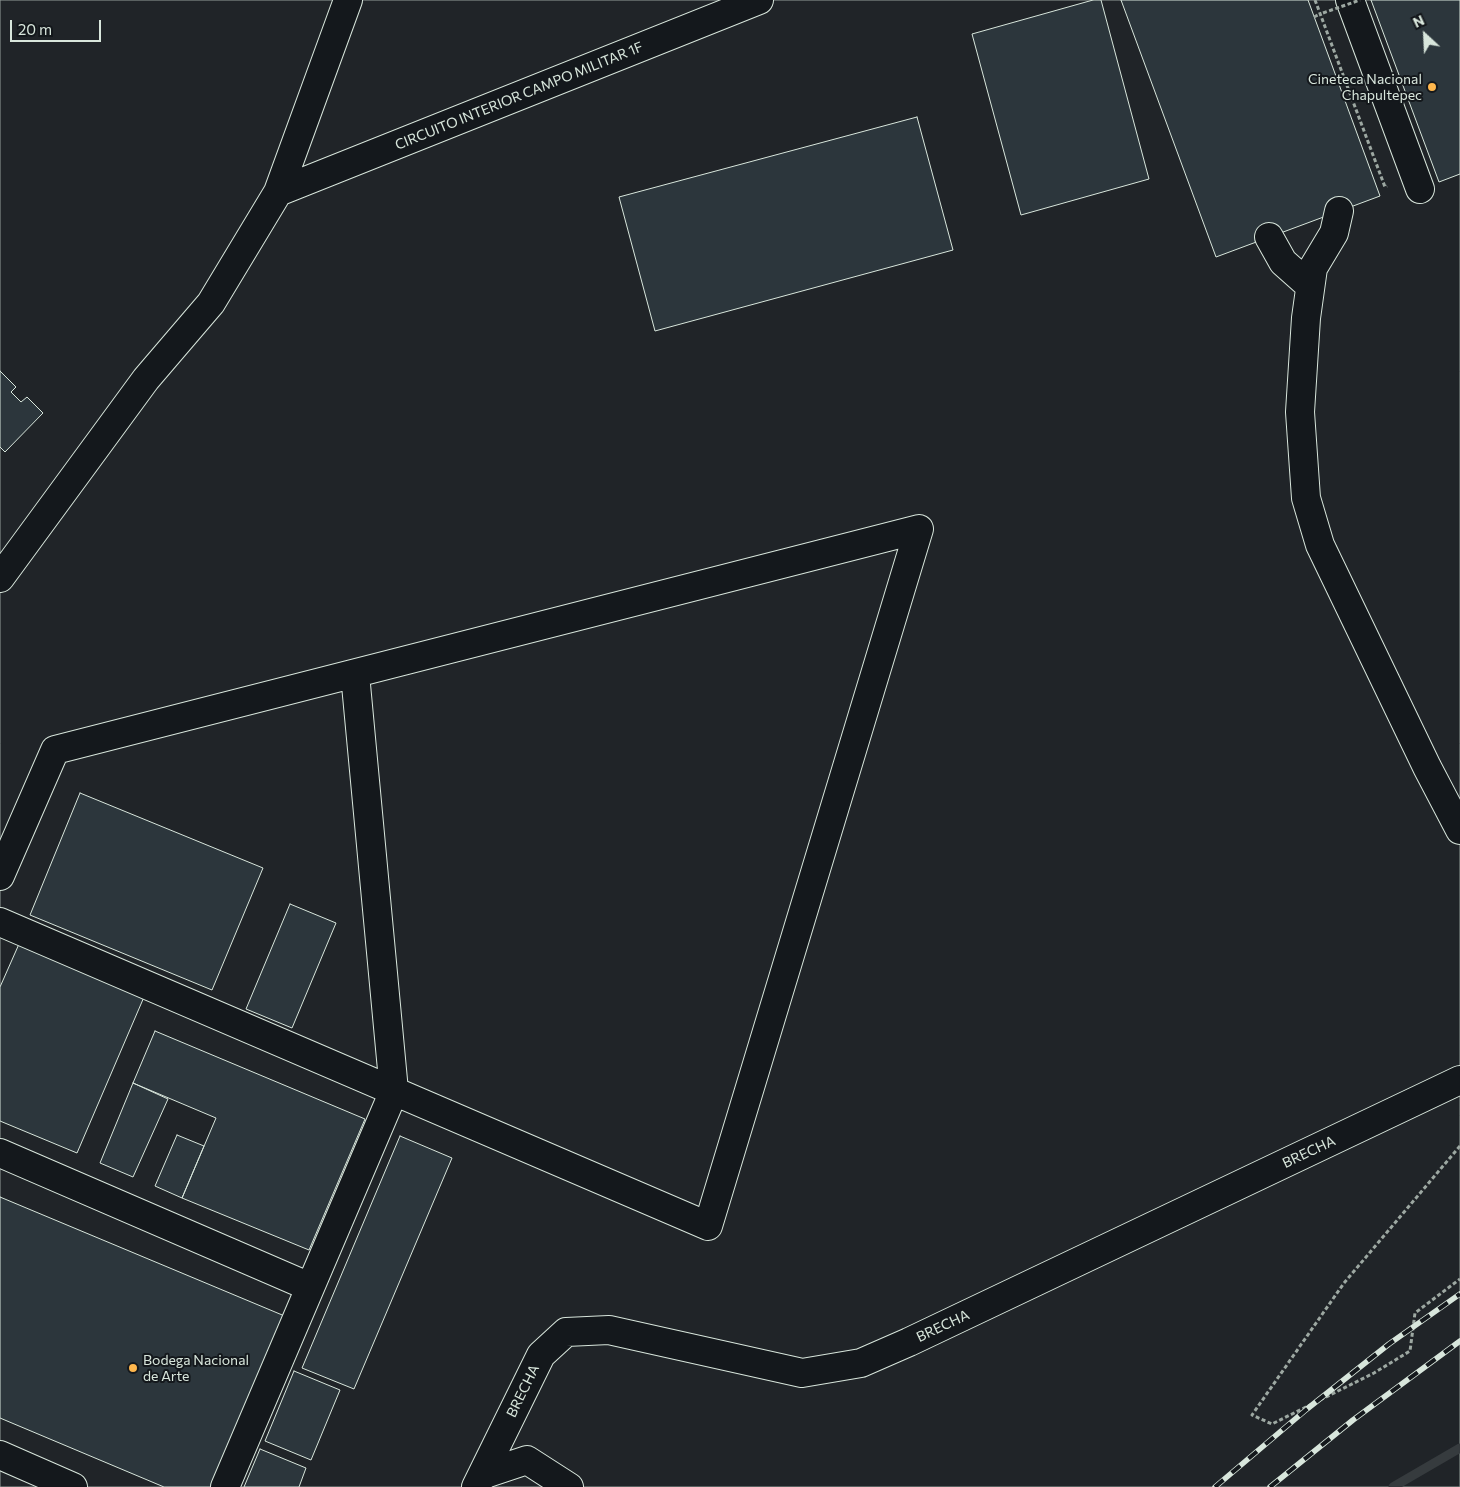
<!DOCTYPE html>
<html>
<head>
<meta charset="utf-8">
<style>
	body { margin:0 }
	#map { position:relative; width:1460px; height:1487px; overflow:hidden; background:#14181c; font-family:Commissioner,sans-serif }
	canvas { display:block }
	.north { position:absolute; left:1400px; top:10px; width:50px; height:50px; -webkit-text-stroke:4px #14181c; paint-order:stroke; rotate:335deg; font-size:14px; font-weight:700; line-height:20px; text-align:center; color:#d8e6dc }
	.north::after { content:''; display:block; margin:auto; width:18px; height:22px; background:#d8e6dc; clip-path:polygon(50% 0,100% 100%,50% 72%,0 100%) }
	.scale { position:absolute; left:10px; top:20px; width:91px; height:22px; box-sizing:border-box; border:2px solid #d8e6dc; border-top:0; padding-left:6px; font-size:15px; line-height:18px; white-space:nowrap; color:#d8e6dc; -webkit-text-stroke:4px #14181c; paint-order:stroke }
</style>
</head>
<body>
<div id="map">
<canvas width="1460" height="1487"></canvas>
<div class="north">N</div>
<div class="scale">20 m</div>
</div>
<script>
const ctx = document.querySelector('canvas').getContext('2d');
ctx.lineJoin = 'round';
function paint(path, color) { ctx.fillStyle = color; ctx.fill(path, 'evenodd'); }
const toPath = rows => new Path2D(rows.map(r => 'M' + r).join(''));
function strokePath(path, color, width, dash) { ctx.strokeStyle = color; ctx.lineWidth = width; ctx.lineCap = dash ? 'butt' : 'round'; ctx.setLineDash(dash || []); ctx.stroke(path); }
function drawText(font, color, halo, rows, align = 'center') {
  ctx.font = font + ' Commissioner,sans-serif'; ctx.lineWidth = 4; ctx.setLineDash([]); ctx.textBaseline = 'middle'; ctx.strokeStyle = halo; ctx.fillStyle = color; for (const [text, x, y, turn = 0] of rows) {
    ctx.save(); ctx.translate(x, y); ctx.rotate((+turn || 0) * Math.PI / 180); ctx.textAlign = isNaN(turn) ? turn : align; if (halo) ctx.strokeText(text, 0, 0); ctx.fillText(text, 0, 0); ctx.restore();
  }
}
const green = toPath([
	[0,0,1460,0,1460,1487,0,1487,0,0]
]);
paint(green, '#202428');
strokePath(green, '#939e99', 1);
strokePath(toPath([
	[1393,1487,1460,1448]
]), '#363b3e', 9);
const building = toPath([
	[1093,0,1101,0,1149,179,1021,215,972,34,1093,0],
	[1121,0,1308,0,1380,196,1216,257,1121,0],
	[1371,0,1460,0,1460,174,1439,182,1371,0],
	[917,117,953,250,655,331,619,197,917,117],
	[0,371,16,387,11,392,21,402,27,397,43,413,5,452,0,447,0,371],
	[80,793,263,868,212,990,30,915,80,793],
	[290,904,336,923,292,1028,246,1009,290,904],
	[19,944,144,997,77,1153,0,1121,0,987,19,944],
	[155,1031,365,1119,309,1250,182,1198,216,1118,133,1083,155,1031],
	[133,1083,168,1099,133,1177,100,1163,133,1083],
	[177,1135,204,1146,182,1198,155,1186,177,1135],
	[400,1136,452,1158,354,1389,302,1368,400,1136],
	[0,1197,287,1317,214,1487,164,1487,0,1418,0,1197],
	[294,1371,340,1390,311,1460,265,1441,294,1371],
	[260,1449,306,1468,299,1487,244,1487,260,1449]
]);
paint(building, '#2c363c');
strokePath(building, '#d8e6dc', 1);
const minor = toPath([
	[1350,0,1420,189],
	[278,192,759,0],
	[1339,211,1334,233,1313,268,1306,318,1300,412,1306,498,1320,545,1427,767,1460,830],
	[1269,237,1283,262,1310,286],
	[0,578,146,379,211,303,278,192,348,0],
	[0,876,55,750,919,529,708,1226,0,922],
	[0,1153,310,1287],
	[0,1455,73,1487],
	[482,1475,527,1460,569,1487],
	[225,1487,394,1091,355,674],
	[476,1487,541,1355,566,1332,609,1330,802,1373,861,1363,909,1342,1460,1080]
]);
strokePath(minor, '#d8e6dc', 30);
strokePath(toPath([
	[1315,0,1385,187,1387,186],
	[1314,17,1320,14],
	[1460,1146,1344,1283,1252,1415,1272,1424,1374,1373,1410,1351,1415,1313,1460,1279]
]), '#9da8a2', 3, [4, 2.5]);
strokePath(minor, '#14181c', 28);
const rail = toPath([
	[1215,1487,1307,1409,1389,1344,1460,1294],
	[1270,1487,1353,1420,1460,1341]
]);
strokePath(rail, '#d8e6dc', 5.5);
strokePath(rail, '#14181c', 4, [11]);
strokePath(toPath([
	[1323,13,1360,0]
]), '#9da8a2', 3, [4, 2.5]);
for (const [x, y, r, color] of [
	[1432,87,5,"#ffb74d"],
	[133,1368,5,"#ffb74d"]
]) { const dot = new Path2D(); dot.arc(x, y, r, 0, 2 * Math.PI); ctx.fillStyle = color; ctx.fill(dot); strokePath(dot, '#14181c', 2); }
drawText('14px', '#d8e6dc', '#14181c', [
	["Cineteca Nacional",1422,79],
	["Chapultepec",1422,95],
	["Bodega Nacional",143,1360,"left"],
	["de Arte",143,1376,"left"]
], 'right');
drawText('14px', '#d8e6dc', '#14181c', [
	["CIRCUITO INTERIOR CAMPO MILITAR 1F",519,96,-22],
	["BRECHA",1309,1152,-25],
	["BRECHA",943,1326,-25],
	["BRECHA",523,1391,-64]
]);
</script>
</body>
</html>
